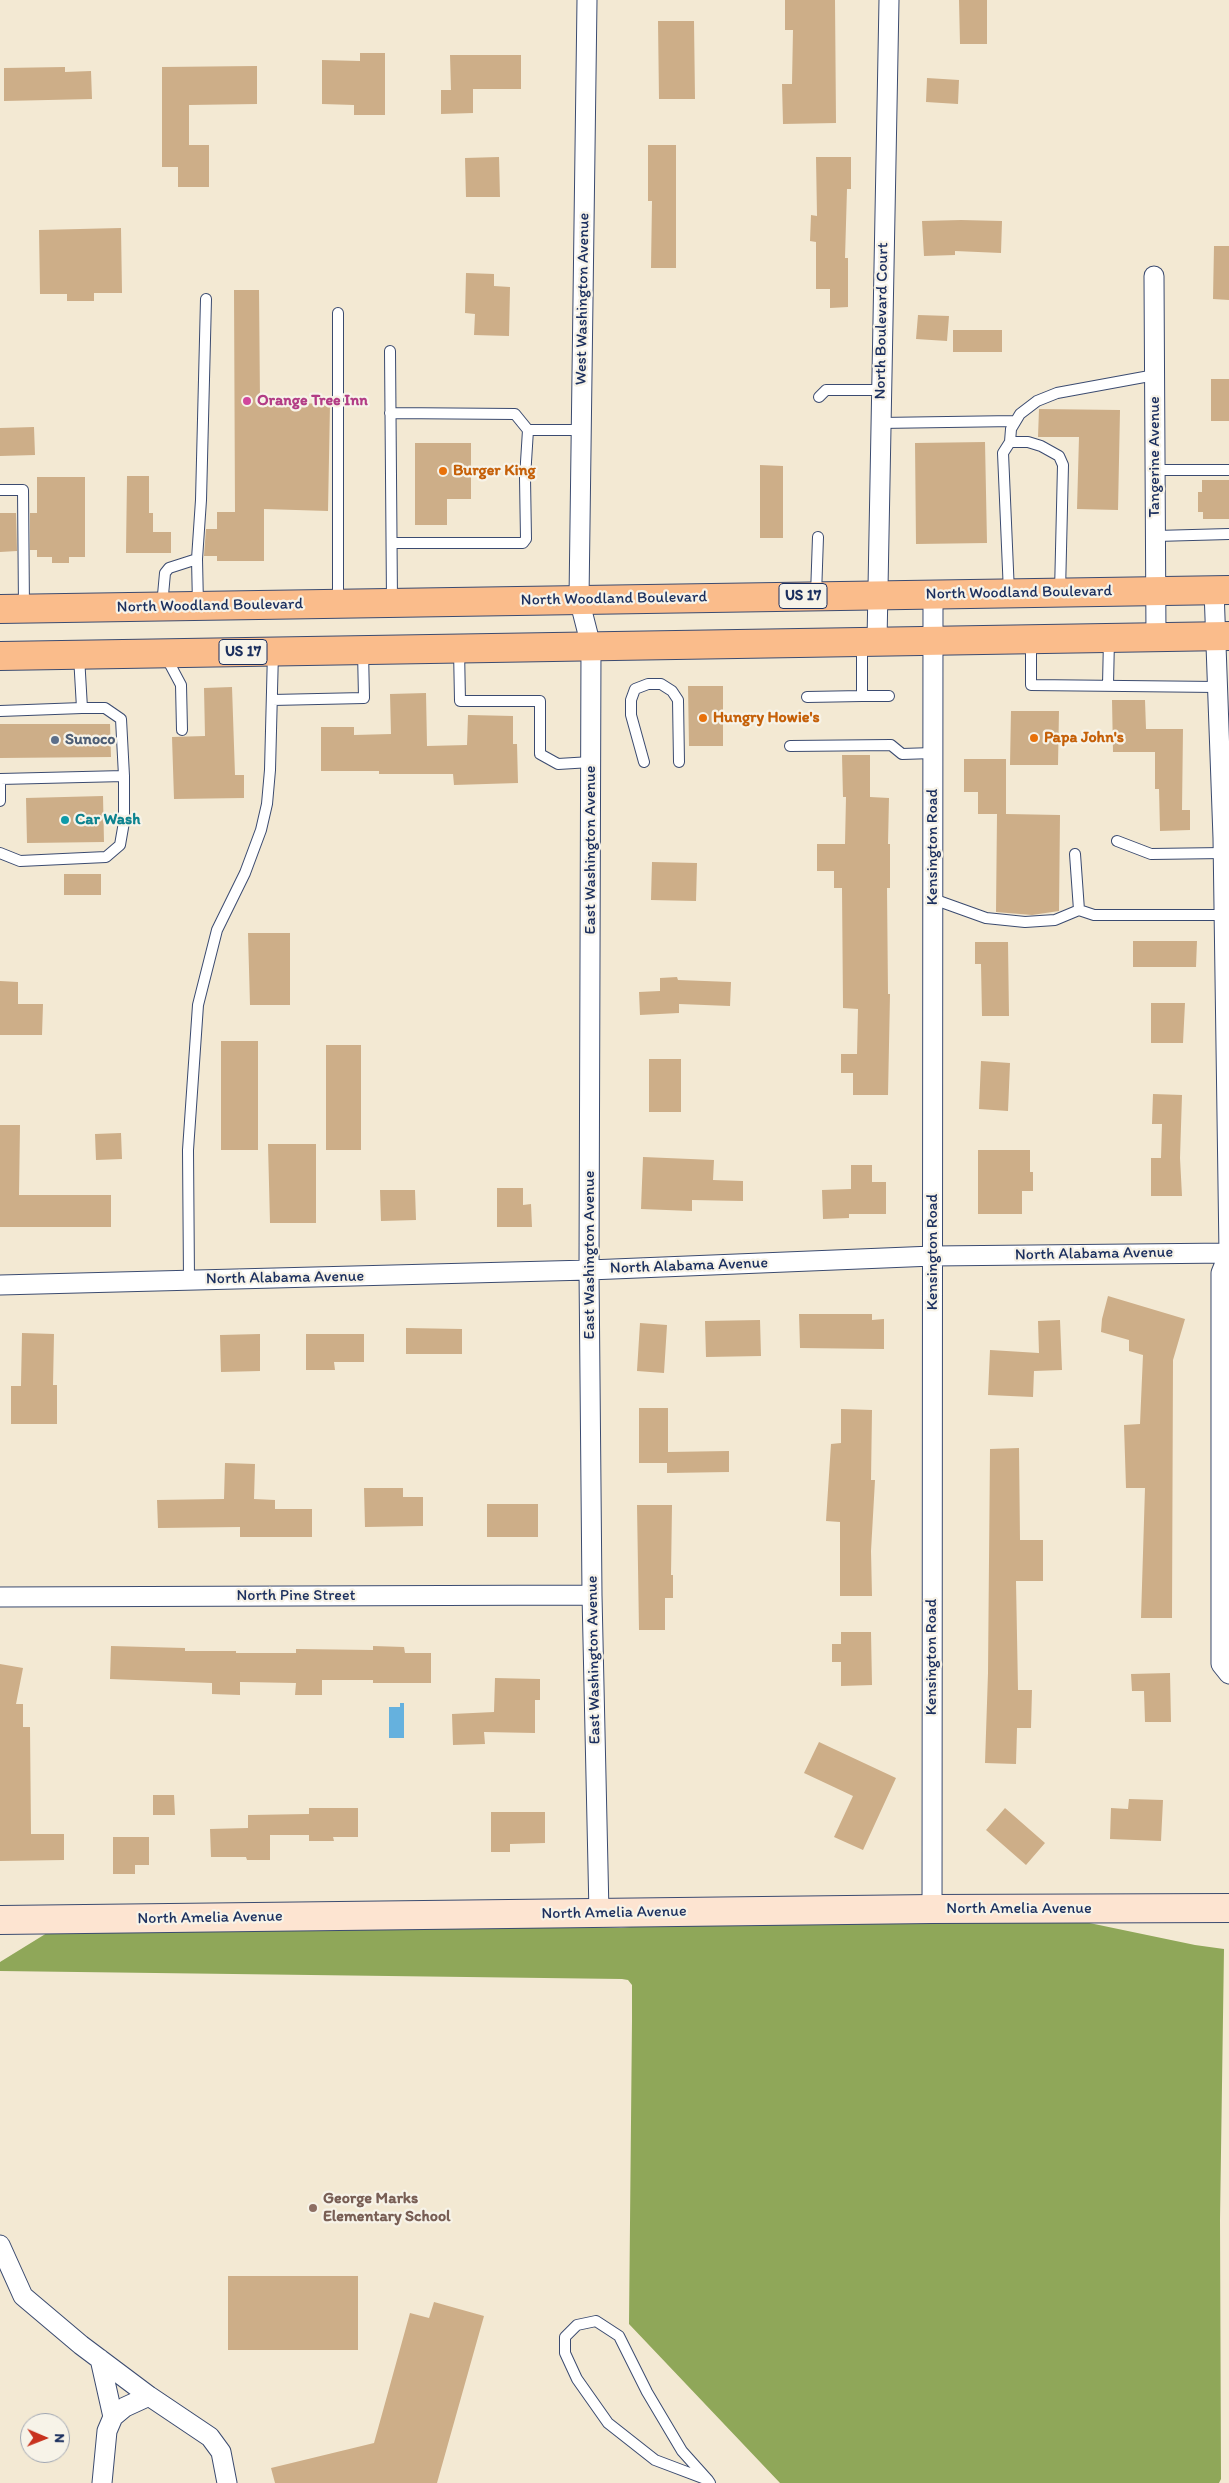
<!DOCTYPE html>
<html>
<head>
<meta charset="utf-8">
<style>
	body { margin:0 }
	#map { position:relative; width:1229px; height:2483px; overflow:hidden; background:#f3e9d3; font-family:Itim,sans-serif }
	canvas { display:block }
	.north { position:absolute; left:20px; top:2413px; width:50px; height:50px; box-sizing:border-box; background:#f7f3e8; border:1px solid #9fa5b1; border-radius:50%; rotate:91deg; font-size:14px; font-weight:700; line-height:20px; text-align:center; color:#1b2f5e }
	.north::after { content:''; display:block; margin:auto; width:18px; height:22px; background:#c8321e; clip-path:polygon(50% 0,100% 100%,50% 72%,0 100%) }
</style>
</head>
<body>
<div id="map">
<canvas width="1229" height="2483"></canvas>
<div class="north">N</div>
</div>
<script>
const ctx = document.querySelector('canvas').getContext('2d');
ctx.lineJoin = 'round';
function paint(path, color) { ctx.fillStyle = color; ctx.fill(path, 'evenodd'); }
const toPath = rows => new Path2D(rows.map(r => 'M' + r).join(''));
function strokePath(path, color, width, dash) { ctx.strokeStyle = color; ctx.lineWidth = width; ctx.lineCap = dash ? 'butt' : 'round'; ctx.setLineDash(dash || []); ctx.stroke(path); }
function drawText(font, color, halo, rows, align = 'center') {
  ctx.font = font + ' Itim,sans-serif'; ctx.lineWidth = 4.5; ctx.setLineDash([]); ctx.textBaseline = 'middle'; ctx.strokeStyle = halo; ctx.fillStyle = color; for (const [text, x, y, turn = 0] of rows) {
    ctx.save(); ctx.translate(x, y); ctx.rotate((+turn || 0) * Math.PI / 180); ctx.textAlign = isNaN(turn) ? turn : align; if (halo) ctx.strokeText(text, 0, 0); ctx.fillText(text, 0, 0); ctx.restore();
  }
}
paint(toPath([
	[1075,1920,1195,1945,1224,1949,1220,2220,1221,2479,1219,2483,780,2483,629,2324,632,2021,632,1985,628,1980,622,1979,0,1971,0,1962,47,1933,456,1925,621,1928,667,1923]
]), '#8fa759');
paint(toPath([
	[400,1703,404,1703,404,1738,389,1738,389,1707,400,1707]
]), '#65b1de');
paint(toPath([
	[785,0,835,0,836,123,783,124,782,84,792,84,793,30,785,30],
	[959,0,987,0,987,44,960,44],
	[658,21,694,21,695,99,659,99],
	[360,53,385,53,385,115,354,115,354,105,322,104,322,60,360,61],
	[450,55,521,55,521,89,473,89,473,113,441,114,441,90,451,90],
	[257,66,257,104,189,105,189,145,209,145,209,187,178,187,178,167,162,167,162,67],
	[65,67,65,72,91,71,92,99,4,101,4,68],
	[927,78,959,80,958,104,926,102],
	[648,145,676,145,676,268,651,268,652,201,648,201],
	[499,157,500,197,466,197,465,158],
	[816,157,851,157,851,189,847,189,845,258,848,258,848,307,830,308,830,289,816,289,816,242,810,241,811,215,817,216],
	[961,220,1002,221,1001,253,955,251,955,255,924,256,922,221],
	[121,228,122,293,94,293,94,301,67,301,67,294,40,294,39,230],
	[1214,246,1229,246,1229,300,1213,299],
	[466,273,494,274,494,286,510,287,509,336,474,335,475,314,465,313],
	[234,290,259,290,260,402,330,404,328,511,264,509,264,561,217,561,217,556,204,556,206,529,217,529,217,512,235,512],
	[918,315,949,316,947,341,916,339],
	[953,330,1002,330,1002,352,953,352],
	[1211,379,1229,379,1229,421,1211,421],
	[1039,409,1120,410,1118,510,1077,509,1079,437,1038,437],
	[34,427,35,455,0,456,0,428],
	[985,442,987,543,916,544,915,443],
	[415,443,471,443,471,499,447,499,447,525,415,525],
	[760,465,783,466,783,538,760,538],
	[127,476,149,476,149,513,153,513,153,532,171,532,171,553,126,553],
	[37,477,85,477,85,557,69,557,69,563,52,563,52,557,37,557,37,550,30,550,30,513,37,513],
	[1202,480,1229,480,1229,519,1203,519,1203,512,1198,512,1198,492,1202,492],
	[0,513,16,513,17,551,0,552],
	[688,686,723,686,723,746,689,746],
	[232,687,235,775,244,775,244,798,174,799,172,737,205,736,204,688],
	[426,693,427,746,467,745,468,715,513,716,513,744,517,744,518,783,454,785,453,774,379,774,379,771,321,771,321,727,354,727,354,735,391,734,390,694],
	[1112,700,1145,700,1146,729,1183,729,1182,810,1190,810,1190,830,1160,831,1159,789,1155,789,1155,752,1113,752],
	[1011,711,1059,711,1058,765,1010,765],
	[0,724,110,724,111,757,0,758],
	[842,755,870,755,870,797,889,798,888,844,890,844,890,888,887,888,888,994,890,994,888,1095,853,1095,853,1073,841,1073,841,1054,857,1054,858,1009,843,1008,842,888,834,888,834,871,817,871,817,844,845,844,846,797,843,797],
	[964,759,1006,759,1006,814,1060,815,1059,911,1032,915,996,912,997,814,978,814,978,792,964,792],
	[103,796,104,842,27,843,26,798],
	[652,862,697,863,696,901,651,900],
	[64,874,101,874,101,895,64,895],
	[248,933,290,933,290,1005,250,1005],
	[1133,941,1197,941,1196,967,1133,967],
	[975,942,1008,942,1009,1016,982,1016,981,964,975,964],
	[677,977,678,980,731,982,730,1006,679,1004,679,1013,640,1015,639,992,660,991,660,978],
	[0,981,18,982,18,1004,43,1004,42,1035,0,1035],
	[1151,1003,1185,1003,1183,1043,1151,1043],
	[221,1041,258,1041,258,1150,221,1150],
	[326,1045,361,1045,361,1150,326,1150],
	[649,1059,681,1059,681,1112,649,1112],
	[981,1061,1010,1063,1008,1111,979,1109],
	[1153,1094,1182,1095,1180,1158,1182,1196,1151,1196,1151,1158,1161,1158,1162,1124,1152,1124],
	[0,1125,20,1125,19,1195,111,1195,111,1227,0,1227],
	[121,1133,122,1159,96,1160,95,1134],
	[268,1144,316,1144,316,1223,270,1223],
	[978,1150,1030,1150,1030,1172,1033,1172,1033,1191,1022,1191,1022,1214,978,1214],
	[643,1157,714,1160,713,1180,743,1181,743,1201,692,1200,692,1211,641,1209],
	[851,1165,872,1165,872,1182,886,1182,886,1214,849,1214,849,1218,823,1219,822,1190,851,1189],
	[497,1188,523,1188,523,1205,531,1204,532,1227,497,1227],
	[380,1190,415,1190,416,1220,381,1221],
	[1108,1296,1185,1319,1173,1360,1172,1618,1141,1618,1145,1488,1126,1488,1124,1425,1140,1424,1143,1355,1129,1351,1129,1340,1101,1332,1102,1319],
	[799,1314,872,1314,872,1320,884,1319,884,1349,800,1348],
	[760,1320,761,1356,706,1357,705,1321],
	[1060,1320,1062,1370,1034,1371,1033,1397,988,1395,990,1350,1039,1353,1038,1321],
	[640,1323,667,1325,664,1373,637,1371],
	[406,1328,462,1329,462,1354,406,1354],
	[22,1333,54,1334,53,1385,57,1385,57,1424,11,1424,11,1386,21,1386],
	[260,1334,260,1371,221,1372,220,1335],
	[306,1334,364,1334,364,1362,334,1362,335,1370,306,1370],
	[639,1408,668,1408,668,1452,729,1451,729,1472,667,1473,667,1463,639,1463],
	[841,1409,872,1410,871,1480,875,1480,871,1551,872,1596,840,1596,840,1522,826,1521,831,1444,841,1443],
	[1019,1448,1020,1540,1043,1540,1043,1581,1016,1581,1018,1690,1032,1690,1031,1728,1017,1728,1016,1764,985,1763,988,1673,990,1449],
	[225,1463,255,1464,254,1499,275,1500,275,1509,312,1509,312,1537,240,1537,240,1527,158,1528,157,1500,224,1499],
	[364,1488,403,1488,403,1497,423,1497,423,1526,365,1527],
	[487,1504,538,1504,538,1537,487,1537],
	[637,1505,672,1505,671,1575,673,1575,673,1598,665,1598,665,1630,639,1630],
	[841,1632,871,1632,872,1685,841,1686,841,1662,832,1662,832,1644,841,1644],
	[111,1646,185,1648,185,1651,236,1651,236,1653,296,1653,296,1649,373,1650,373,1646,404,1647,405,1653,431,1653,431,1683,373,1683,373,1680,322,1680,322,1695,295,1695,296,1683,240,1682,240,1695,212,1694,212,1683,110,1679],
	[0,1664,23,1668,16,1704,23,1704,23,1727,30,1727,31,1834,64,1834,64,1860,0,1861],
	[1170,1673,1171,1722,1145,1722,1144,1691,1132,1691,1131,1674],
	[495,1678,540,1679,540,1700,535,1700,535,1733,484,1732,485,1744,453,1745,452,1714,494,1712],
	[819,1742,896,1778,863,1850,834,1837,853,1796,804,1773],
	[153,1795,174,1795,175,1815,153,1815],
	[1129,1799,1163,1800,1161,1841,1110,1839,1111,1808,1128,1809],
	[309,1808,358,1808,358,1837,333,1837,334,1841,309,1841,309,1835,270,1835,270,1860,247,1860,246,1857,211,1857,210,1829,248,1828,248,1815,309,1814],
	[1005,1808,1045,1843,1026,1865,986,1830],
	[491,1812,545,1812,545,1843,510,1844,510,1852,491,1852],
	[113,1837,149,1837,149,1865,135,1865,135,1874,113,1874],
	[228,2276,358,2276,358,2350,228,2350],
	[434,2302,484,2316,437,2483,275,2483,271,2468,374,2443,410,2313,429,2318]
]), '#cdae88');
const service = toPath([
	[338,313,338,602],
	[390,351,392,601],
	[819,397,826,390,881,390],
	[390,413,515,414,528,430],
	[880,423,1015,421],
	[1010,442,1011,429,1020,414,1037,401,1057,393,1155,375],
	[1155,470,1229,470],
	[0,490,23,490,24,608],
	[1156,536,1229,534],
	[392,543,523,543,526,539,525,478,528,430,581,430],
	[1009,593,1003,453,1010,442,1028,442,1041,446,1059,456,1063,465,1060,592],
	[816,595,818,537],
	[198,605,197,559,201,500,206,299],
	[162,606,165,573,169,568,197,559],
	[1031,640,1031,685,1217,687],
	[459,649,460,701,540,701,540,754,558,764,591,762],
	[165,655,181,685,182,730],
	[1108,685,1109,639],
	[862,696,889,696],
	[807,697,862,696,862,643],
	[272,700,364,698,363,651],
	[0,711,82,708],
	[790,746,891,745,902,754,933,753],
	[644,762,631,715,631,700,635,689,648,684,661,684,672,691,678,700,679,762],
	[0,801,0,779,124,776,121,719,105,708,82,708,79,656],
	[1117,841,1151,854,1223,853],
	[0,853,20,861,106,857,120,845,124,822,124,776],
	[1075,854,1079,910,1094,915,1224,915],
	[933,899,986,918,1025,922,1055,920,1079,910],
	[189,1280,188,1150,198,1005,217,930,245,873,261,830,267,804,270,770,273,652],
	[708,2480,655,2460,608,2423,577,2379,565,2353,565,2337,577,2325,596,2321,619,2336,647,2392,682,2451,708,2480,710,2483]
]);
const minor = toPath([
	[587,0,579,599,591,646,589,1270,592,1595,599,1913],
	[1154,276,1156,637],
	[1214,590,1223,838,1229,1253,1221,1273,1221,1664,1229,1674],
	[877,641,889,0],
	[0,1285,589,1270,933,1256,1229,1253],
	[0,1597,592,1595],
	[932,1909,933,594],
	[0,2245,23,2296,81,2345,149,2396,210,2437,221,2452,227,2483],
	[100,2359,113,2417],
	[102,2483,107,2431,113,2417,125,2407,149,2396]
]);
const secondary = toPath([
	[0,1920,932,1909,1229,1908]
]);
const primary = toPath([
	[0,609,1229,590],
	[0,656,1229,636]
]);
strokePath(service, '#3b4b70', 12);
strokePath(minor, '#3b4b70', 21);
strokePath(secondary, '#3b4b70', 30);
strokePath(primary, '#3b4b70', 30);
strokePath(service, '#fff', 10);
strokePath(minor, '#fff', 19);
strokePath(secondary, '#fde4d1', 28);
strokePath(primary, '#fabc8b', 28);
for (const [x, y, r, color] of [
	[247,401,5,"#d1479c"],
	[443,471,5,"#e8710a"],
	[703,718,5,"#e8710a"],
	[1034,738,5,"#e8710a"],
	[55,740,5,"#5c6f8a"],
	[65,820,5,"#0f9aa8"],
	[313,2208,5,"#8d6e63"]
]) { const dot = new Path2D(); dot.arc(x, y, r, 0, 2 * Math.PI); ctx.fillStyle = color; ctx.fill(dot); strokePath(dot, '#f7f3e8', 2); }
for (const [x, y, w] of [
	[803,596,48],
	[243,652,48]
]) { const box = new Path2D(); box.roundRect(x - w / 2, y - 12.5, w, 25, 4); ctx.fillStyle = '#f7f3e8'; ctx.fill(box); strokePath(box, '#1b2f5e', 1); }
drawText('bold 15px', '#1b2f5e', null, [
	["US 17",803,596],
	["US 17",243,652]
]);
drawText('16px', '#1b2f5e', '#f7f3e8', [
	["West Washington Avenue",583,299,-89],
	["North Boulevard Court",882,321,-89],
	["Tangerine Avenue",1155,457,-90],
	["North Woodland Boulevard",1019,593,-1],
	["North Woodland Boulevard",614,599,-1],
	["North Woodland Boulevard",210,606,-1],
	["Kensington Road",933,847,-90],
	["East Washington Avenue",591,850,-90],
	["Kensington Road",933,1252,-90],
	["North Alabama Avenue",1094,1254,-1],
	["East Washington Avenue",590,1255,-90],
	["North Alabama Avenue",689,1266,-2],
	["North Alabama Avenue",285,1278,-1],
	["North Pine Street",296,1596],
	["Kensington Road",932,1657,-90],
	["East Washington Avenue",594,1660,-91],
	["North Amelia Avenue",1019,1909],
	["North Amelia Avenue",614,1913,-1],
	["North Amelia Avenue",210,1918,-1]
]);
drawText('bold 16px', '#b23c85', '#f7f3e8', [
	["Orange Tree Inn",257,401]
], 'left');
drawText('bold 16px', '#c56008', '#f7f3e8', [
	["Burger King",453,471],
	["Hungry Howie's",713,718],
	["Papa John's",1044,738]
], 'left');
drawText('bold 16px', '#4e5e75', '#f7f3e8', [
	["Sunoco",65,740]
], 'left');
drawText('bold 16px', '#0d838f', '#f7f3e8', [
	["Car Wash",75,820]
], 'left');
drawText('bold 16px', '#785e54', '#f7f3e8', [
	["George Marks",323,2199],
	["Elementary School",323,2217]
], 'left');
</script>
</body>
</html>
